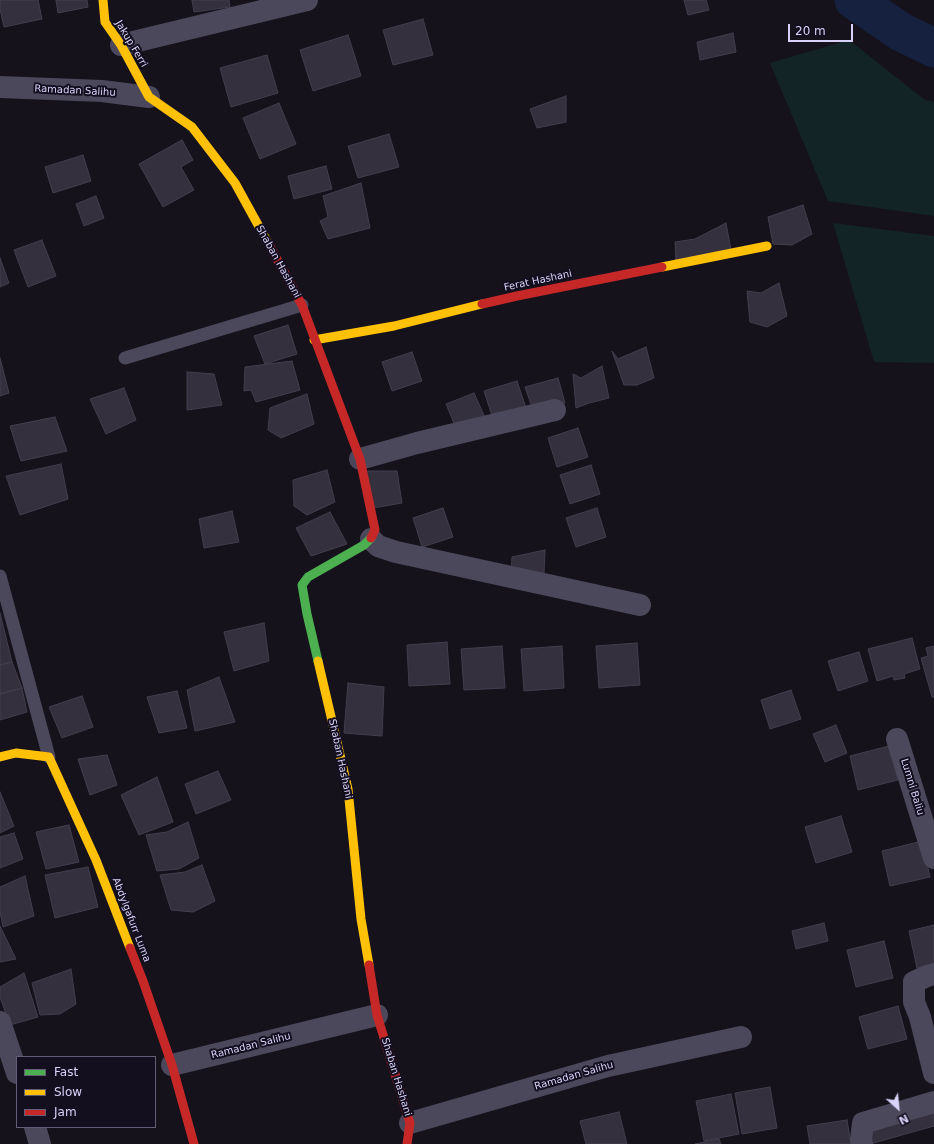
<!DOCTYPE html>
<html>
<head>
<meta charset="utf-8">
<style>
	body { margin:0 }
	#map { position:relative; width:934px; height:1144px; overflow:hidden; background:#15121c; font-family:"DejaVu Sans",sans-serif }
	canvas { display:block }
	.legend { position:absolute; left:16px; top:1056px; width:140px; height:72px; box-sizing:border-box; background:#130f1f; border:1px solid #635d76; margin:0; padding:5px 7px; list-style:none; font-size:12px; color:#dad3f9 }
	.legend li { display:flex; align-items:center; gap:8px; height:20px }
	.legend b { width:20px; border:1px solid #635d76 }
	.north { position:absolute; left:878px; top:1088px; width:40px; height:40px; -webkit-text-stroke:3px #130f1f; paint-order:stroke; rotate:153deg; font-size:11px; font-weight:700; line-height:16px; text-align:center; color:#dad3f9 }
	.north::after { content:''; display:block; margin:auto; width:14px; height:18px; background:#dad3f9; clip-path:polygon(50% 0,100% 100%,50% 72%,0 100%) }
	.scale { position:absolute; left:788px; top:24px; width:65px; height:18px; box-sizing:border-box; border:2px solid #dad3f9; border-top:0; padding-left:5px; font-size:12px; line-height:14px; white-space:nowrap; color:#dad3f9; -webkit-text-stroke:3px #130f1f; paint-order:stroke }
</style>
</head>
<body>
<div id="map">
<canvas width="934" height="1144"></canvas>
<ul class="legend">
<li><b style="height:5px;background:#4caf50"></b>Fast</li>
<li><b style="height:5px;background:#ffc107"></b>Slow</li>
<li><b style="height:5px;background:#c62828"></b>Jam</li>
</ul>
<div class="north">N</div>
<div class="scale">20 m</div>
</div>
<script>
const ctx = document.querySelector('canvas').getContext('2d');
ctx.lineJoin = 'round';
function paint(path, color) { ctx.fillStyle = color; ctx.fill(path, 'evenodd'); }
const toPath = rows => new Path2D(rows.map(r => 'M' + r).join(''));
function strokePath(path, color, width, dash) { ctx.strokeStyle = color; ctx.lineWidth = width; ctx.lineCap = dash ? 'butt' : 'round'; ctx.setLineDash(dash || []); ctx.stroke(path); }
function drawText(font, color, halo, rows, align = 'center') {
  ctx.font = font + ' "DejaVu Sans",sans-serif'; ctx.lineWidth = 4; ctx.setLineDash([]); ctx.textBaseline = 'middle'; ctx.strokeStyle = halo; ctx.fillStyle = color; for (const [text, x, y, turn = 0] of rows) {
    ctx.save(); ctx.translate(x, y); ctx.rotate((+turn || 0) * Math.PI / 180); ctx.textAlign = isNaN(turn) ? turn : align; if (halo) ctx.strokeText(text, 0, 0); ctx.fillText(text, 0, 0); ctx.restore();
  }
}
paint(toPath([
	[849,40,925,100,934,102,934,216,828,201,770,63],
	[833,223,934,236,934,363,874,362]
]), '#132426');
strokePath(toPath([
	[854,0,901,32,934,48]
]), '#15213f', 39);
const building = toPath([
	[0,0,38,0,42,19,4,27,0,9,0,0],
	[56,0,87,0,88,7,58,13,56,0],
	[192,0,229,0,230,7,194,12,192,0],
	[684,0,706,0,709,10,688,15,684,0],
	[423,19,433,55,393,65,383,30,423,19],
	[733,33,736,52,700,60,697,42,733,33],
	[348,35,361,76,313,91,300,50,348,35],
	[267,55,278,93,231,107,220,68,267,55],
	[566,96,566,122,537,128,530,109,566,96],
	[279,103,296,144,260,159,243,118,279,103],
	[389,134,399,167,358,178,348,146,389,134],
	[182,140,193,160,181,167,194,190,163,207,139,164,182,140],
	[83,155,91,181,53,193,45,167,83,155],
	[326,166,332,189,294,199,288,176,326,166],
	[361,183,370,228,328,239,320,221,328,217,323,196,361,183],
	[96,196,104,218,84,226,76,204,96,196],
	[803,205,812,234,792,245,773,244,768,217,803,205],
	[726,223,731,250,676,261,675,242,695,239,726,223],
	[42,240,56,276,28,287,14,250,42,240],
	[0,258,9,283,0,287,0,258],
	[779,283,787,316,767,327,750,322,747,291,761,293,779,283],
	[288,325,297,354,265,364,254,336,288,325],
	[646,347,654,378,637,385,624,385,612,351,618,359,646,347],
	[412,352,422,381,392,391,382,362,412,352],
	[0,358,9,393,0,396,0,358],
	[292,361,300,390,256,402,251,390,244,391,245,367,292,361],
	[602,366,609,398,589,403,576,408,573,374,581,378,602,366],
	[187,372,214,374,222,405,187,410,187,372],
	[558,378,565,403,534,413,525,387,558,378],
	[517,381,527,411,494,422,484,391,517,381],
	[124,388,136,420,106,434,90,399,124,388],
	[474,393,487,422,456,428,446,404,474,393],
	[307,394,314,424,281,438,268,430,270,408,307,394],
	[55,417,67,451,21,461,10,426,55,417],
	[578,428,588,457,557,467,548,438,578,428],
	[61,464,68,499,20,515,6,476,61,464],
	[591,465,600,494,570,504,560,475,591,465],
	[327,470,335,502,307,515,294,506,293,480,327,470],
	[366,471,397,471,402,503,373,508,366,471],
	[443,508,453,537,422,547,413,518,443,508],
	[597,508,606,537,576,547,566,518,597,508],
	[232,511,239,542,204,548,199,519,232,511],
	[330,512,347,544,311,556,296,528,330,512],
	[545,550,544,574,511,575,512,557,545,550],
	[0,613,12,662,0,665,0,613],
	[264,623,269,661,234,671,224,632,264,623],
	[912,638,920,669,904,674,905,678,894,680,893,676,877,681,868,649,912,638],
	[447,642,450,684,409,686,407,645,447,642],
	[637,643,640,685,599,688,596,646,637,643],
	[502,646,505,688,464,690,461,649,502,646],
	[562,646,564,688,524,691,521,649,562,646],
	[934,646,934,697,932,697,921,658,928,656,926,648,934,646],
	[859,652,868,681,838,691,828,661,859,652],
	[12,662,22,688,0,694,0,665,12,662],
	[219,677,235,722,195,731,187,690,219,677],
	[348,683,384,687,382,736,344,733,348,683],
	[22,688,27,712,0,720,0,694,22,688],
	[791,690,801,719,770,729,761,700,791,690],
	[177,691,187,728,159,733,147,697,177,691],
	[82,696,93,727,62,738,49,707,82,696],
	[836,725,847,753,825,762,813,734,836,725],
	[889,746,898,780,858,790,850,756,889,746],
	[107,755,117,785,90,795,78,759,107,755],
	[218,771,231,800,196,814,185,784,218,771],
	[157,777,173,822,139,835,121,795,157,777],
	[0,792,14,826,0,833,0,792],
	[841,816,852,852,816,863,805,827,841,816],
	[188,822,199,858,179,869,157,871,146,835,167,832,188,822],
	[69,825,79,862,46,869,36,832,69,825],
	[14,833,23,859,0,868,0,837,14,833],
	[922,841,930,877,890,886,882,851,922,841],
	[202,865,215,901,193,912,171,910,160,875,185,872,202,865],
	[88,867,98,907,55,918,45,875,88,867],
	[25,876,34,916,3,927,0,912,0,887,25,876],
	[824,923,828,941,796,949,792,931,824,923],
	[934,925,934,965,917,968,909,931,934,925],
	[0,926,16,959,0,962,0,926],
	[884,941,893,978,856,987,847,950,884,941],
	[71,969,76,1004,60,1014,40,1015,32,983,71,969],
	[24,973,38,1017,10,1025,0,997,0,987,24,973],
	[898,1006,907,1039,868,1049,859,1017,898,1006],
	[770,1087,777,1128,742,1134,735,1093,770,1087],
	[731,1094,739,1134,704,1141,696,1101,731,1094],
	[934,1106,934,1126,870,1144,865,1125,934,1106],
	[619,1112,627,1144,586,1144,580,1121,619,1112],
	[847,1120,851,1144,810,1144,807,1126,847,1120],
	[719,1139,721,1144,695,1144,719,1139]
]);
paint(building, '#34303e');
strokePath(building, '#433e4f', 1);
strokePath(toPath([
	[125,358,302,305],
	[0,576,49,757]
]), '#4b485b', 13);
strokePath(toPath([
	[121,45,307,0],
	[0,87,102,91,149,97],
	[360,459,417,443,555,410],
	[371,539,378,546,396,552,640,605],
	[897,739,934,858],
	[934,974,927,976,914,982,914,1002,920,1017,934,1073],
	[0,1022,17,1073],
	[172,1065,377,1015],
	[410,1123,608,1066,741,1037],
	[35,1127,40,1144],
	[862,1144,861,1140,863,1123,934,1102]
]), '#4b485b', 22);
strokePath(toPath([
	[318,661,307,614,302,585,308,577,364,545,371,538]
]), '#4caf50', 9);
strokePath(toPath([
	[103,0,105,22,121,45,149,97,192,127,235,183,268,243],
	[662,267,767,246],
	[314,340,394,326,482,304],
	[318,661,348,789,361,919,369,965],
	[0,757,16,753,49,757,96,860,130,948]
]), '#ffc107', 9);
strokePath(toPath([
	[268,243,302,305,360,459,375,530,371,538],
	[482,304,517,296,662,267],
	[130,948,143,981,172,1065,194,1144],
	[369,965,377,1015,410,1123,407,1144]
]), '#c62828', 9);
drawText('10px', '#dad3f9', '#130f1f', [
	["Jakup Ferri",131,44,59],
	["Ramadan Salihu",75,91,3],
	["Shaban Hashani",278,262,61],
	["Ferat Hashani",538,281,-12],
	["Shaban Hashani",340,759,78],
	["Lumni Baliu",912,787,73],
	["Abdylgafurr Luma",131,920,69],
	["Ramadan Salihu",251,1046,-14],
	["Ramadan Salihu",574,1076,-16],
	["Shaban Hashani",396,1077,73]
]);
</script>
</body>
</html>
